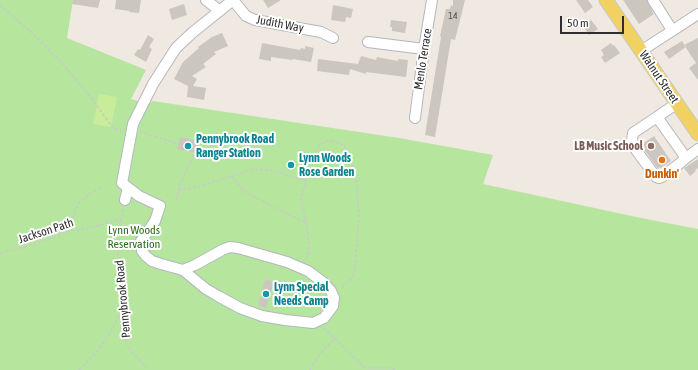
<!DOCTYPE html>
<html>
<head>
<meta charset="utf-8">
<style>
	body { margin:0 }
	#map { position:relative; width:698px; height:370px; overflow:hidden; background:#efe9e1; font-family:"Asap Condensed",sans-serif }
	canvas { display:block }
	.scale { position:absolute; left:560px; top:16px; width:64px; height:18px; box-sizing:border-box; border:2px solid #2e2e2e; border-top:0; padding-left:5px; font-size:12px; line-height:14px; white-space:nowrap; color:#2e2e2e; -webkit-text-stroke:3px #fff; paint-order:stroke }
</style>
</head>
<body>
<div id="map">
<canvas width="698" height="370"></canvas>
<div class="scale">50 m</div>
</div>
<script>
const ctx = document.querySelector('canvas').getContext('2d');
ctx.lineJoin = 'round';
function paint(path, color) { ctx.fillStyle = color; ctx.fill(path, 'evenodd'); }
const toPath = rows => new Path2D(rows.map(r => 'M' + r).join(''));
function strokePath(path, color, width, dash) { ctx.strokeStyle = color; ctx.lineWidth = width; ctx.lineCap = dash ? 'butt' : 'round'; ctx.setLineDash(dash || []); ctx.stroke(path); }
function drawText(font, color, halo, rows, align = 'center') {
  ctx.font = font + ' "Asap Condensed",sans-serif'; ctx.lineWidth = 4; ctx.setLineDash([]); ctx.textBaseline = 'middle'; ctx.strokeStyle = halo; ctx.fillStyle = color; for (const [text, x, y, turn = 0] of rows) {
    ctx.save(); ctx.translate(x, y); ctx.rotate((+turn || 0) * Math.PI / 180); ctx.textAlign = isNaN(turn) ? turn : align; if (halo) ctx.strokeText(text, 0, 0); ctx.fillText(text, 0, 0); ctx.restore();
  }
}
paint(toPath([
	[0,0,73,0,67,38,146,70,131,99,148,104,153,101,399,138,493,155,483,184,641,218,698,229,698,370,0,370]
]), '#b6e59e');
paint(toPath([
	[99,94,117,97,111,127,93,124]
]), '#c9ec9a');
paint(toPath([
	[73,0,100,0,98,8,72,4],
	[116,0,141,0,139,13,129,12,130,11,115,9],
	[263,0,281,0,268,8],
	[453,0,465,0,455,40,451,39,435,137,425,135,441,37,440,36,446,9,450,9,451,5,453,6],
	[576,0,588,0,593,7,585,13],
	[623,0,647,0,654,14,639,24],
	[184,4,187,15,172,20,169,9],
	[333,5,353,9,351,18,346,17,345,22,331,20],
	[391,20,407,22,405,33,392,31,392,27,390,27],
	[591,20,598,29,589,35,583,26],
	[222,33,228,46,214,52,216,54,203,64,206,67,192,76,197,79,193,86,206,88,204,100,187,97,188,86,174,79,183,62,199,48,198,47,212,37],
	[148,35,154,39,149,47,152,49,146,62,134,55,138,49,140,50],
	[698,38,698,80,689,68,696,63,684,45],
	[682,41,686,47,669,59,664,52],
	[262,43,300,50,301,48,305,49,305,46,314,48,311,62,293,59,292,60,271,57,271,61,259,59],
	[611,43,613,46,614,45,620,53,605,63,601,57,604,55,601,50],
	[361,56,376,60,377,57,398,61,398,59,408,60,406,77,366,72,366,74,350,69,349,75,317,71,318,59,358,64],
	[654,136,671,161,661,168,660,167,658,169,641,145],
	[180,137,199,141,196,153,177,149],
	[698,159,698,168,695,170,696,171,690,176,684,168],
	[265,279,274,282,266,308,258,305]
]), '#cbc7bf');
const minor = toPath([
	[206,0,220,11],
	[233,0,246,16,255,20,321,32,333,38],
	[653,0,672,30],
	[368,42,424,49],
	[641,51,698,14],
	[676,104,657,117,686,158,698,149],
	[657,117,633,133,632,140,636,150,656,177,659,178,662,177,679,164,686,158],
	[415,118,424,49,432,0],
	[125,200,128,188],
	[183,270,195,265,224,249,230,247,238,248,287,262,308,271,324,283,331,291,334,298,333,306,324,318,313,323,285,320,262,316,240,308,218,296,206,289,183,270,161,264,152,261,146,256,142,251,141,241,155,221,160,206,139,196,122,183,133,124,153,84,176,48,192,33,233,0]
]);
const major = toPath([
	[606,0,698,134]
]);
strokePath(minor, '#b4b7c1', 12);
strokePath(major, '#c9c9c9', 15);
strokePath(toPath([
	[0,5,31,32,62,63,92,99,113,128,123,131],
	[140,132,179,144],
	[312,161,315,152,321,144,327,141,332,141,341,144,346,148,352,164,356,181,359,212,355,271,351,279,341,288],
	'287.5 165a3.5 3.5 0 1 1 7 0a3.5 3.5 0 1 1-7 0Z',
	[231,176,245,192,253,196,298,219,305,221],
	[178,190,198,187,254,169,274,171,306,181,301,199,308,233,309,251,306,260],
	[176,200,180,184,195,152],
	[123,209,119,233,118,251,124,334,126,341,131,351,149,370],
	[67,232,78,204,89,194,102,187],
	[0,253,28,246,67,232,96,226,121,219],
	[324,328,365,368,389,368,395,370],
	[79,370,97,352,111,331,122,310],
	[310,370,318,356,335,338]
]), '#c9c9c9', 1.5, [3, 2]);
strokePath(minor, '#fff', 10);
strokePath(major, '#f2d163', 13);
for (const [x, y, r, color] of [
	[188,146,4,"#0f9aa8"],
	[651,146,4,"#8d6e63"],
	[662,160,4,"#e8710a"],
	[291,165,4,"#0f9aa8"],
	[266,294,4,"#0f9aa8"]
]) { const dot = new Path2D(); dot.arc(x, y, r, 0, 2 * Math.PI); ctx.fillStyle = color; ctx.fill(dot); strokePath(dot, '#fff', 1.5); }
drawText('10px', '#555452', null, [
	["14",453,16]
]);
drawText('12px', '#2e2e2e', '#fff', [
	["Judith Way",280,24,11],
	["Menlo Terrace",423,59,-81],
	["Walnut Street",659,77,56],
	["Jackson Path",46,231,-18],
	["Pennybrook Road",123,299,-95]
]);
drawText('bold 12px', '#0d838f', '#fff', [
	["Pennybrook Road",196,139],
	["Ranger Station",196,153],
	["Lynn Woods",299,158],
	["Rose Garden",299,172],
	["Lynn Special",274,287],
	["Needs Camp",274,301]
], 'left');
drawText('bold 12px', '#785e54', '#fff', [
	["LB Music School",643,146]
], 'right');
drawText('bold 12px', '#c56008', '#fff', [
	["Dunkin'",662,174]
]);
drawText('12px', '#2c6e1b', '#fff', [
	["Lynn Woods",134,230],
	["Reservation",134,244]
]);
</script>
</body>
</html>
